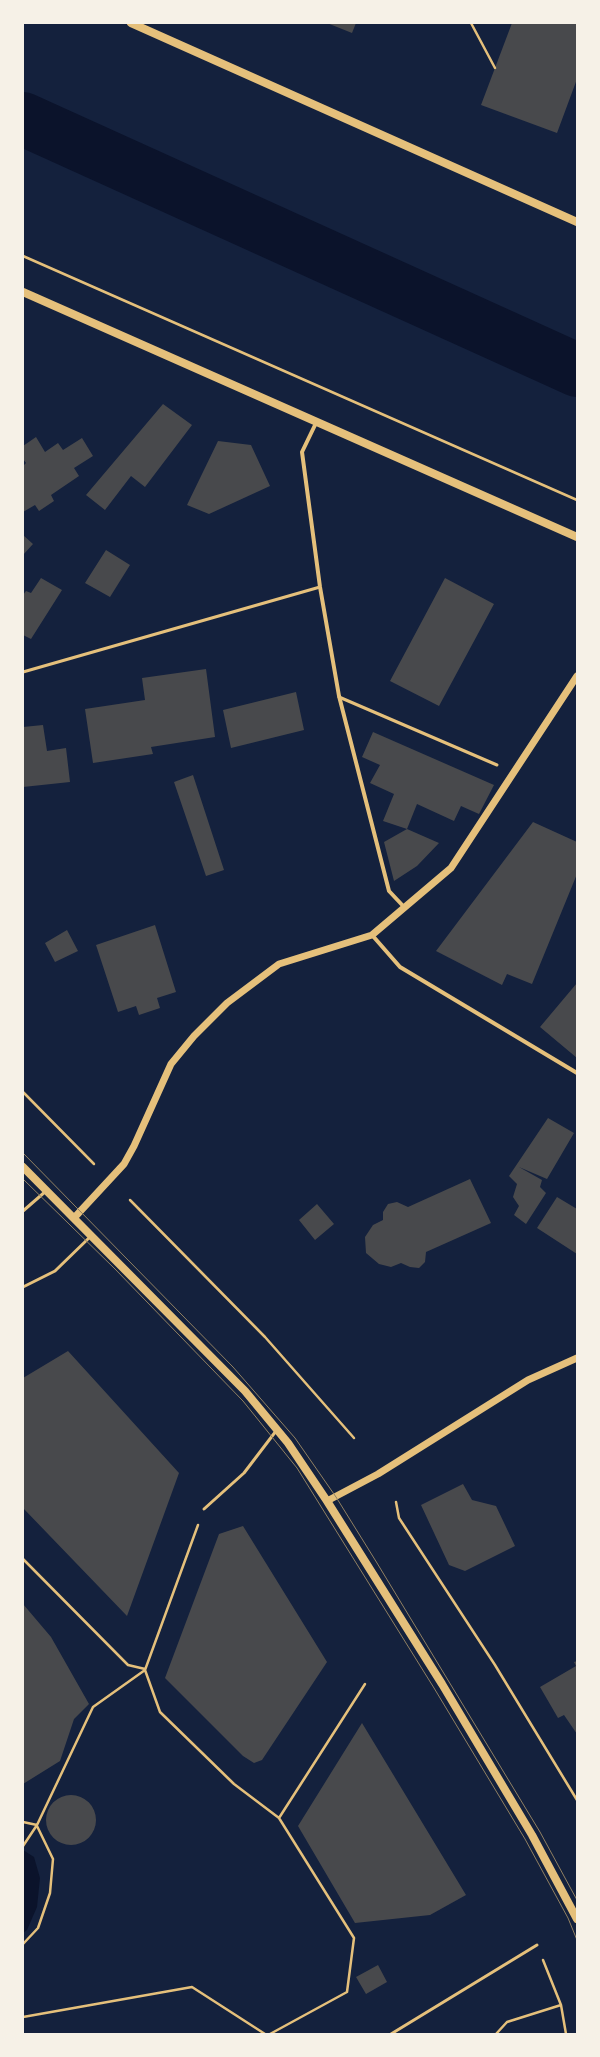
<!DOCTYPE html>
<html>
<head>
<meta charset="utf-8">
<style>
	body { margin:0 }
	#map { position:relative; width:600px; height:2057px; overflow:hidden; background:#14213d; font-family:Rubik,sans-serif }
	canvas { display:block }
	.frame { position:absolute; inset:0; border:24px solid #f6f1e7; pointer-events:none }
</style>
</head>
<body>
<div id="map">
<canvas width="600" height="2057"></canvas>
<div class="frame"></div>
</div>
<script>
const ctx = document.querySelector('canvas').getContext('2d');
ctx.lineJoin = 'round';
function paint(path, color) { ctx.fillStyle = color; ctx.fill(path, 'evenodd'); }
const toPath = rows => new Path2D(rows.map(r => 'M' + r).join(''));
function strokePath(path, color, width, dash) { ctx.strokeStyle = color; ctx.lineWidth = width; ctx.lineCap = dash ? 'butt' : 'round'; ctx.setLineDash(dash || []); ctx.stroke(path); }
paint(toPath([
	[23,1850,34,1857,40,1878,37,1907,27,1930,23,1933]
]), '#0b132b');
strokePath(toPath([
	[23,119,577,370]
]), '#0b132b', 54);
paint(toPath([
	[327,23,356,23,352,33],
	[512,23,577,23,577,79,557,133,481,105],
	[163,404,192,425,145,487,131,476,105,510,86,495],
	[36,437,45,452,58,443,63,450,82,438,93,456,74,468,79,476,51,495,54,501,39,511,35,505,23,512,23,466,26,463,23,459,23,446],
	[218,441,251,445,270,486,209,514,187,505],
	[23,535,33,544,23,555],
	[106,550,130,565,110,597,85,583],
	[41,578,62,590,31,639,23,635,23,595,26,591,31,593],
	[445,578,494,604,439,706,390,681],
	[206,669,215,737,151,747,153,754,93,763,85,709,145,700,142,678],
	[296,692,304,730,231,748,223,710],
	[43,725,47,751,66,748,70,782,23,787,23,727],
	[373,732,494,785,479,814,461,806,454,821,417,804,407,829,383,821,394,794,370,783,380,765,362,757],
	[193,775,224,870,206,876,174,782],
	[533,822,577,842,577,874,532,984,507,974,502,985,436,951],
	[407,829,439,843,417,866,394,881,384,842],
	[155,925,176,992,157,998,160,1008,139,1015,136,1006,118,1012,96,945],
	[67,930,78,951,55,962,45,943],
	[577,983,577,1058,540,1027],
	[548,1118,574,1133,547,1179,519,1167,542,1180,540,1187,546,1193,526,1224,514,1215,519,1206,513,1197,517,1184,509,1176],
	[470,1179,491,1223,426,1252,425,1262,419,1268,410,1267,401,1263,391,1267,379,1264,366,1253,365,1237,373,1225,383,1220,383,1212,388,1204,397,1202,408,1207],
	[557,1197,577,1209,577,1254,537,1228],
	[317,1204,334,1224,315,1240,299,1220],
	[68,1351,179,1473,127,1616,23,1508,23,1378],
	[463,1484,472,1500,496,1506,515,1546,465,1571,449,1565,421,1505],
	[243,1526,327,1662,262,1760,254,1763,243,1756,165,1678,219,1534],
	[23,1604,51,1637,89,1704,74,1719,60,1761,23,1784],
	[577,1661,577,1734,564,1715,558,1718,540,1687,576,1666,574,1662],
	[362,1723,466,1895,430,1915,355,1923,298,1826],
	'46 1820a25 25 0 1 1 50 0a25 25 0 1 1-50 0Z',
	[378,1965,387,1982,366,1994,356,1977]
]), '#48494c');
strokePath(toPath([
	[471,23,495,68],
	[23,256,577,500],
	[23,1092,94,1164],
	[130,1200,265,1337,354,1438],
	[396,1502,399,1518,495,1665,577,1800],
	[23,1559,128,1665,145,1669],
	[145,1670,160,1712,234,1784,279,1818,354,1938,347,1992,270,2034],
	[279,1818,365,1684],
	[23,1822,37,1825],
	[23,1846,37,1825,93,1707,145,1670,198,1525],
	[23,1944,38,1928,50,1893,53,1859,37,1826],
	[543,1960,561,2005,566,2034],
	[23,2017,192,1987,265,2034],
	[496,2034,507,2022,561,2005]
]), '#e5c07b', 2.5);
strokePath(toPath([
	[23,672,320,587],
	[339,697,497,765],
	[23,1211,46,1191],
	[23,1287,55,1271,91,1236],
	[204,1509,244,1473,276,1431],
	[391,2034,537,1945]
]), '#e5c07b', 3);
strokePath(toPath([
	[316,423,302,452,320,587,339,696,389,891,405,908],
	[372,935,400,967,577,1073]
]), '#e5c07b', 4);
strokePath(toPath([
	[74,1218,124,1164,134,1146,171,1064,194,1036,227,1003,279,964,372,935,451,868,577,676],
	[327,1501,378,1474,528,1380,577,1358]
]), '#e5c07b', 7);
strokePath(toPath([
	[131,23,577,222],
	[23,292,577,537],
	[23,1167,245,1391,288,1443,327,1501,442,1684,532,1835,577,1919]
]), '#e5c07b', 8);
strokePath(toPath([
	[23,1153,233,1367,295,1438,336,1497,377,1563,540,1832,577,1900],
	[23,1179,115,1269,243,1401,297,1468,434,1688,525,1839,568,1918,577,1940]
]), '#918062', 1);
</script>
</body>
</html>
